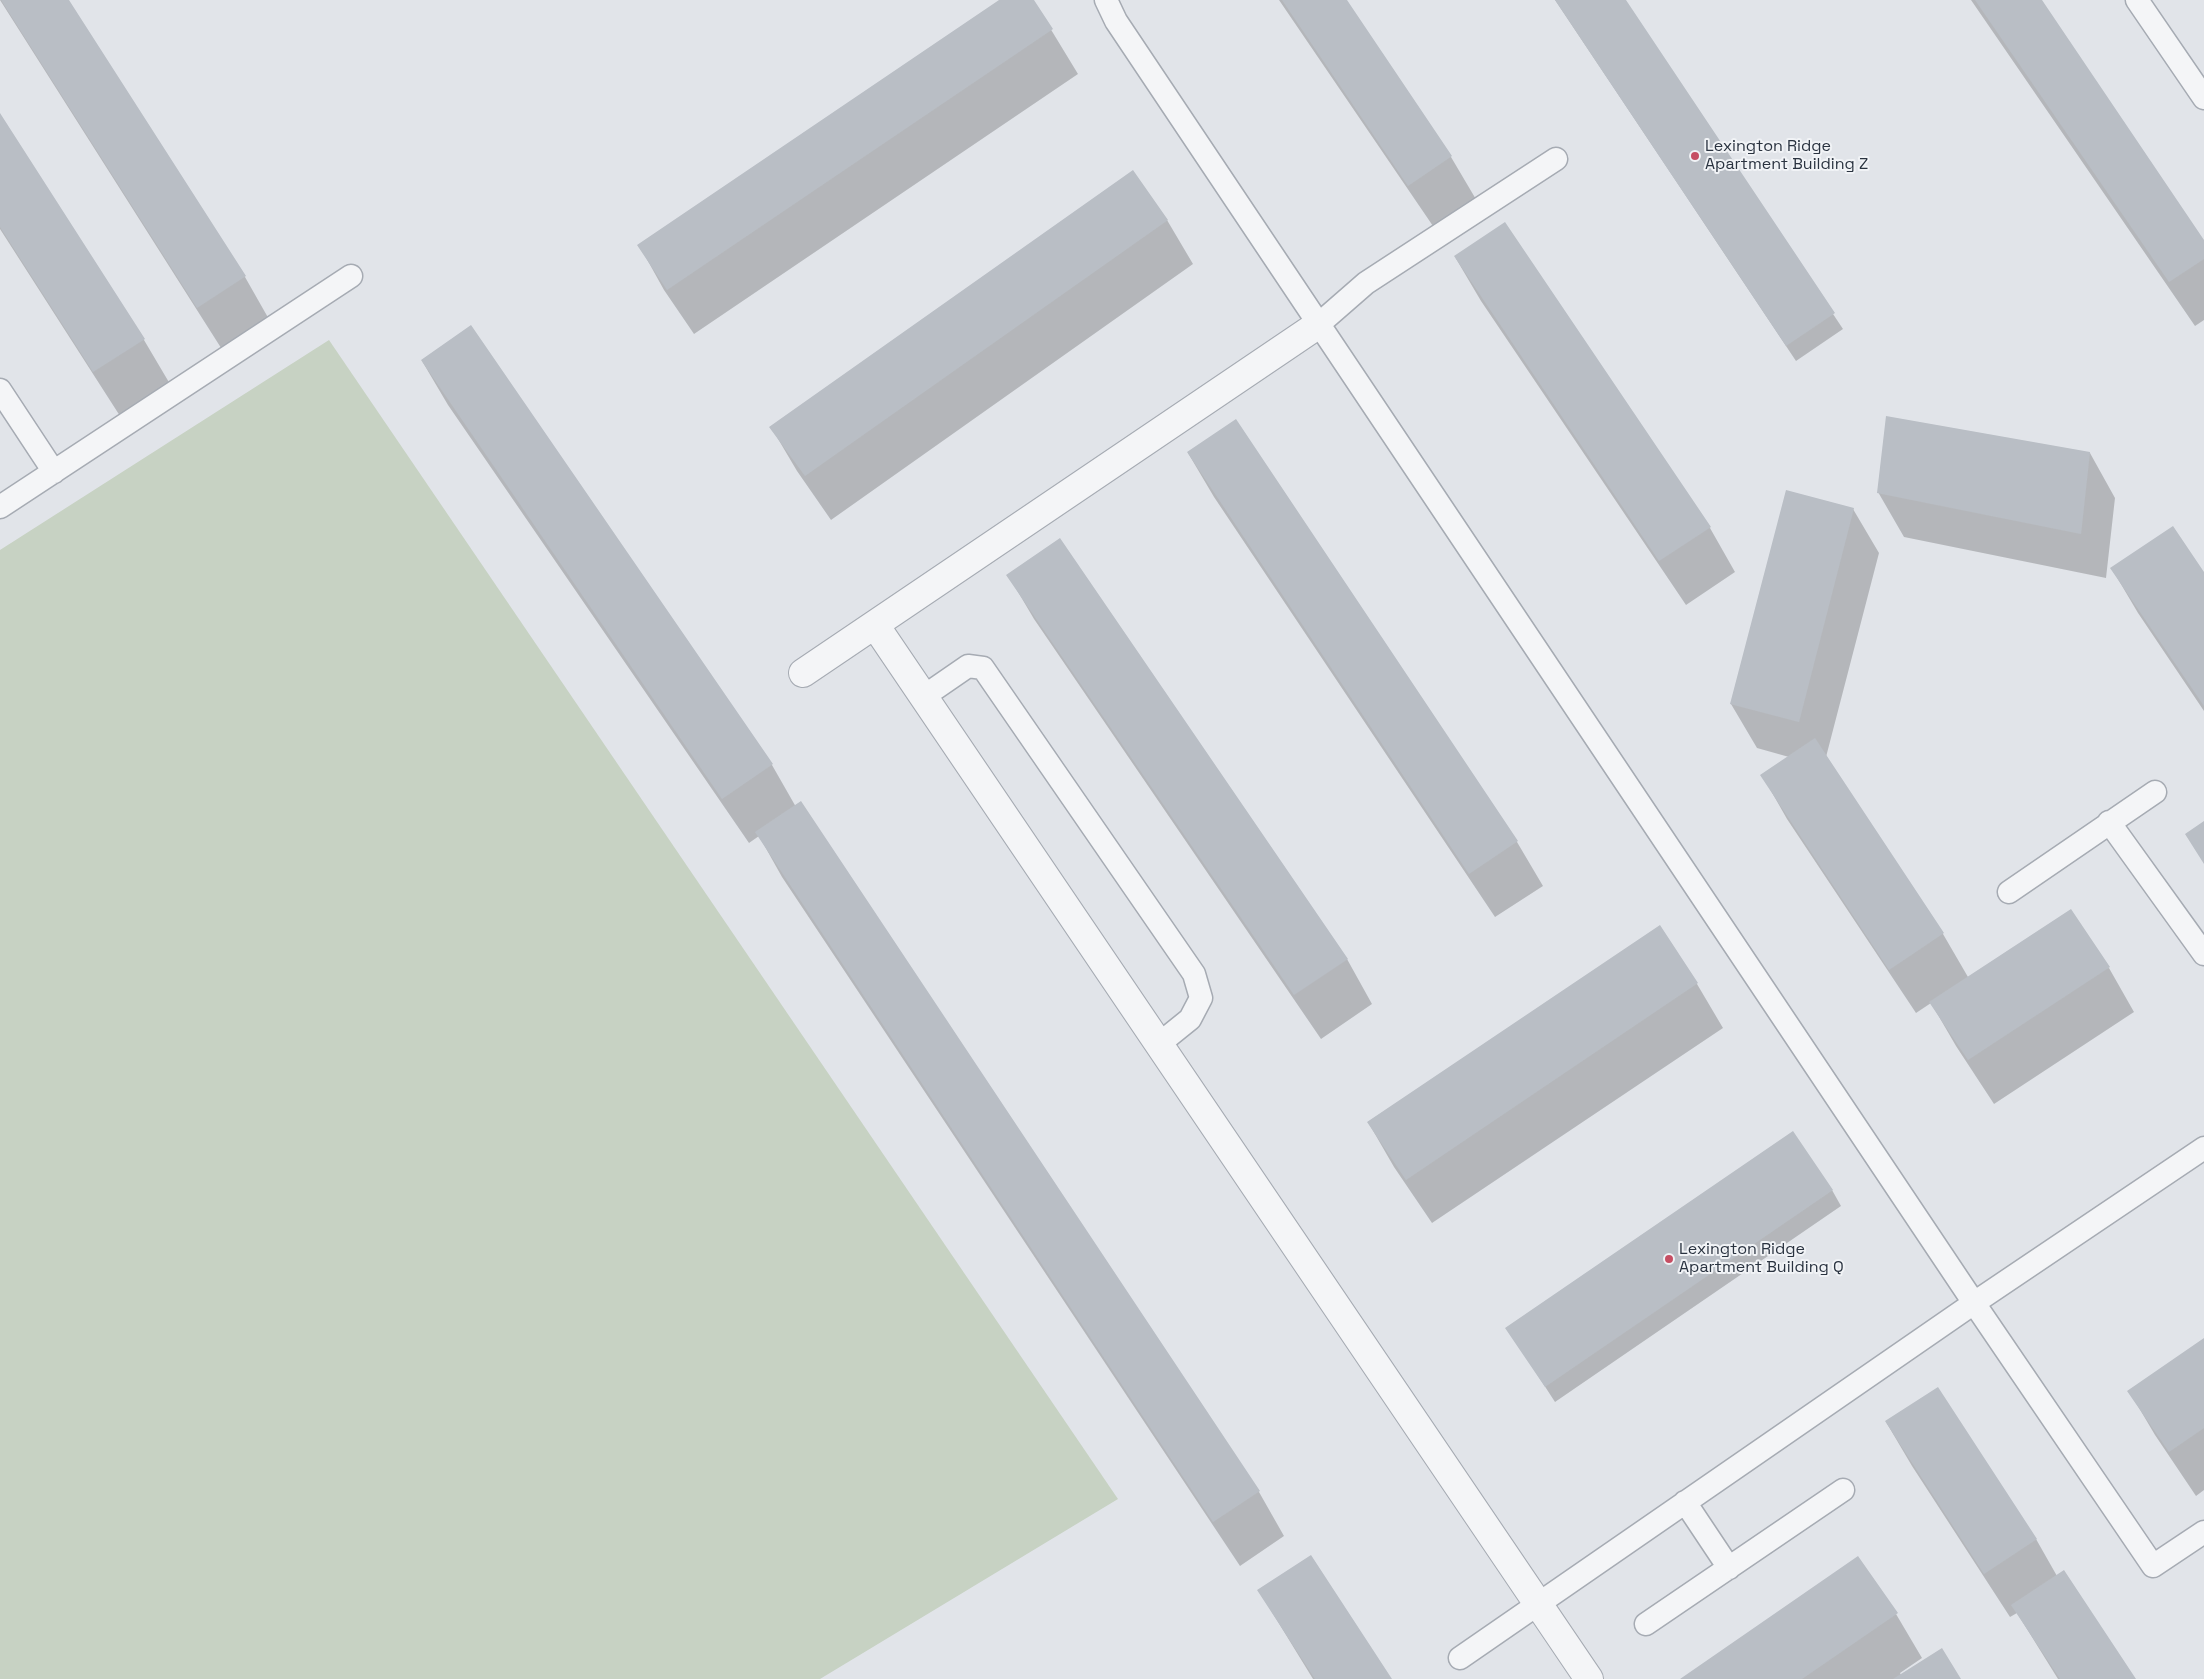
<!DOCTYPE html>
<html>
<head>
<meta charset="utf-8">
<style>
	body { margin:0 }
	canvas { display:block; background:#e1e4e9 }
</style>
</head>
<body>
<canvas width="2204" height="1679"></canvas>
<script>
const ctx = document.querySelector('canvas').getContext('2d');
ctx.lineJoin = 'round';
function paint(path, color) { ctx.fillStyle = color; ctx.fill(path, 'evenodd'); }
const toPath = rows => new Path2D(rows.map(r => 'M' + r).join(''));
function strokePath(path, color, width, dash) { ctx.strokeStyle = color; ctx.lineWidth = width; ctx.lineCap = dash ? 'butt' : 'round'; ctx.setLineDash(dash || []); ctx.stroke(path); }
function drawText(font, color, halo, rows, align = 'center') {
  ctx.font = font + ' "Space Grotesk",sans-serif'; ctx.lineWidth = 4; ctx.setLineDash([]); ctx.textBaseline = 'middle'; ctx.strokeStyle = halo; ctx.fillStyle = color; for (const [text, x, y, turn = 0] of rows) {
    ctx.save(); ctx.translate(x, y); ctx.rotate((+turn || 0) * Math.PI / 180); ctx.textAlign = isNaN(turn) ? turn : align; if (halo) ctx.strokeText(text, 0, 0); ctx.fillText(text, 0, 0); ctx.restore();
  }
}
paint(toPath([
	[329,340,1118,1499,820,1679,0,1679,0,550]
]), '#c7d2c3');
paint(toPath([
	[0,0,68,0,245,277,270,321,223,351],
	[1001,0,1033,0,1078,74,694,334,664,290,639,245],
	[1279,0,1345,0,1451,157,1477,201,1435,229],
	[1555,0,1624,0,1843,329,1796,361],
	[1971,0,2041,0,2204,242,2204,320,2195,326],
	[0,115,144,340,170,384,120,416,0,229],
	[1167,220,1193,264,831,520,797,471,771,427],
	[1455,257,1710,528,1735,572,1686,605,1481,301],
	[422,361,772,765,796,807,801,803,1259,1492,1284,1536,1240,1566,782,877,759,836,749,843,448,405],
	[1235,421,1517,842,1543,886,1495,917,1214,497,1188,453],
	[2090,453,2115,498,2106,578,1904,537,1878,492],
	[1853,509,1879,553,1826,757,1943,934,1968,977,2109,968,2134,1012,1994,1104,1956,1046,1931,1003,1916,1013,1787,819,1762,775,1789,757,1757,748,1731,704],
	[2112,569,2204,574,2204,711,2138,613],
	[1008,575,1347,959,1372,1004,1321,1039,1034,619],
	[1660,927,1697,984,1723,1028,1432,1223,1394,1167,1368,1122],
	[1832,1190,1841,1206,1555,1402,1507,1328],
	[2204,1340,2204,1490,2196,1496,2155,1435,2129,1391],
	[1886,1422,2036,1539,2057,1576,2134,1679,2058,1679,2017,1613,2010,1617,1912,1466],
	[1259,1591,1390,1679,1313,1679],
	[1896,1614,1922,1658,1900,1673,1901,1675,1960,1679,1682,1679]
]), '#0003');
paint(toPath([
	[1,0,69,0,246,276,197,308],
	[999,0,1034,0,1053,29,667,290,637,245],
	[1282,0,1347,0,1452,156,1408,186],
	[1555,0,1626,0,1835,313,1786,346],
	[1975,0,2042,0,2204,240,2204,259,2169,282],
	[0,113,145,339,93,372,0,227],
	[1133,170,1168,220,805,476,769,427],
	[1505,222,1711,527,1659,561,1454,256],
	[471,325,773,764,722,799,421,360],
	[1886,416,2090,452,2081,534,1877,493],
	[1236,419,1518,841,1469,874,1187,452],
	[1786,490,1854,508,1799,722,1730,704],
	[2173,526,2204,572,2204,706,2110,568],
	[1060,538,1348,959,1294,995,1006,575],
	[1815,738,1944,933,1889,970,1760,775],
	[801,801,1260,1491,1213,1522,755,832],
	[2204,821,2204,864,2185,834],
	[2071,909,2110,967,1968,1060,1929,1002],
	[1660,925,1698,983,1406,1180,1367,1122],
	[1793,1131,1833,1190,1545,1387,1505,1328],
	[2204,1338,2204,1428,2169,1452,2127,1391],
	[1938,1387,2037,1539,1984,1574,1885,1421],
	[1311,1555,1392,1679,1315,1679,1257,1590],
	[1858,1556,1898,1613,1802,1679,1680,1679],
	[2064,1570,2136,1679,2060,1679,2011,1605],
	[1942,1648,1961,1679,1893,1679]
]), '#b9bec5');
const service = toPath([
	[1106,0,1116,21,1974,1303,2153,1566,2204,1532],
	[2137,0,2204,98],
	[1319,324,1366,283,1556,159],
	[0,390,54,472],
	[0,507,351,276],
	[923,697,968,666,983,668,1194,974,1201,998,1190,1019,1159,1044],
	[2109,822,2204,954],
	[2009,892,2155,792],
	[1685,1502,1729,1568],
	[1646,1624,1843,1490],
	[1460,1658,1974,1303,2204,1148]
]);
const minor = toPath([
	[875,625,1589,1679],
	[803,673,1319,324]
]);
strokePath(service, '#a6abb3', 25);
strokePath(minor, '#a6abb3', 30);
strokePath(service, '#f4f5f7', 22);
strokePath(minor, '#f4f5f7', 28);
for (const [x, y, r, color] of [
	[1695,156,5,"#c64e63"],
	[1669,1259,5,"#c64e63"]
]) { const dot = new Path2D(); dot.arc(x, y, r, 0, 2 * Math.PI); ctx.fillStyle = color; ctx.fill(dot); strokePath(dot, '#f1f3f6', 2); }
drawText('16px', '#2a3340', '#f1f3f6', [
	["Lexington Ridge",1705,147],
	["Apartment Building Z",1705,165],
	["Lexington Ridge",1679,1250],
	["Apartment Building Q",1679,1268]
], 'left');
</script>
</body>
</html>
